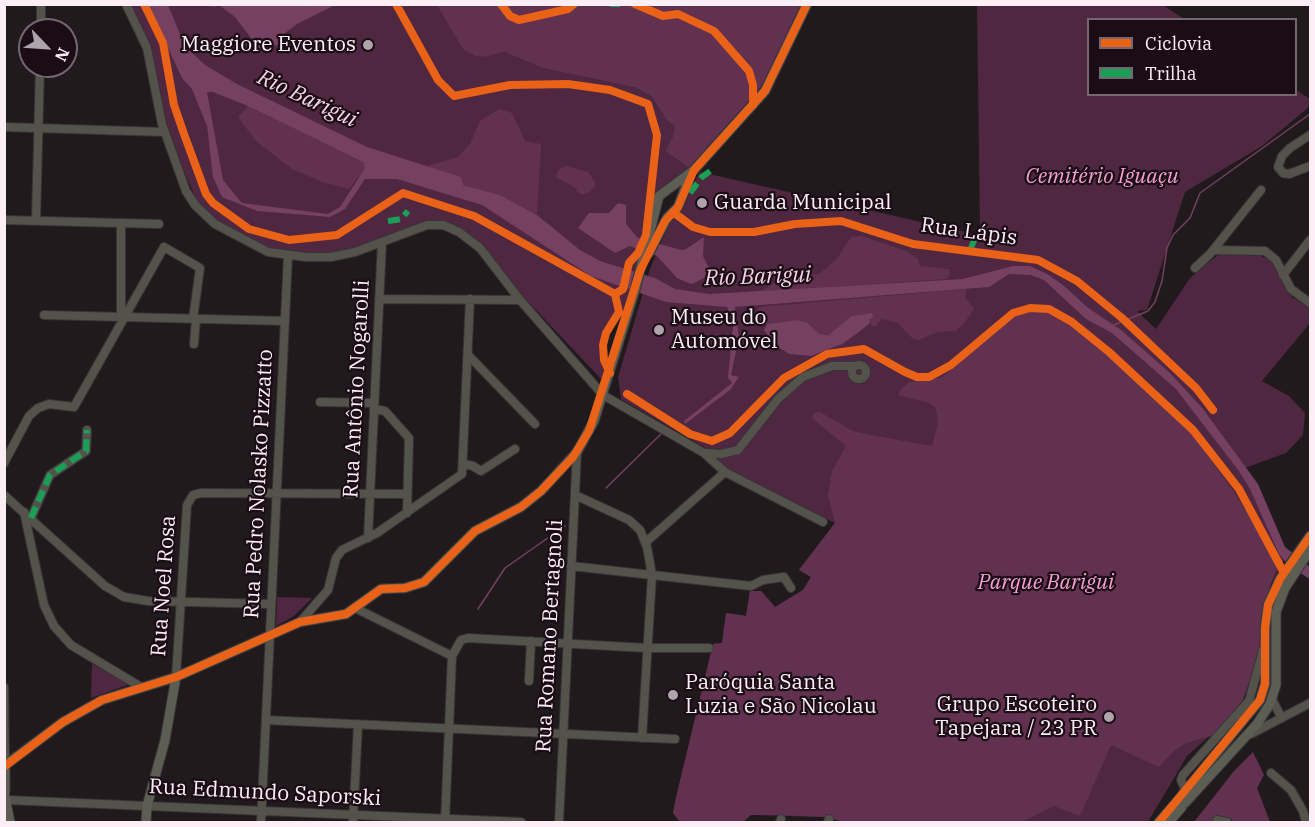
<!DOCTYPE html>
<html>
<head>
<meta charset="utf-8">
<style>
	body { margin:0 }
	#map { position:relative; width:1315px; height:827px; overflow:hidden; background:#201a1d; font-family:"IBM Plex Serif",serif }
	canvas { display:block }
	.frame { position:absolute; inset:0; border:6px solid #fbeff5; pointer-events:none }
	.legend { position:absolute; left:1087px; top:18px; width:210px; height:78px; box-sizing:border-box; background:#1b0d15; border:2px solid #75676f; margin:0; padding:8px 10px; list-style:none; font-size:18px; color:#fbeff5 }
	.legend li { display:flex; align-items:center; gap:12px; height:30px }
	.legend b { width:30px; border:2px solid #75676f }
	.north { position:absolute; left:18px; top:18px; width:60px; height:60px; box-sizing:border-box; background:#1b0d15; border:2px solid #75676f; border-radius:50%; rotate:115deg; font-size:16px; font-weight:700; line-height:24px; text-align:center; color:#fbeff5 }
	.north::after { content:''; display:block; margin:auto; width:21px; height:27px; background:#aea4a9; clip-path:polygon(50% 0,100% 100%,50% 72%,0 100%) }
</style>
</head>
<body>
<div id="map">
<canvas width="1315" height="827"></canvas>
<div class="frame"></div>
<ul class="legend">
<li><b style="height:8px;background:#ea6118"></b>Ciclovia</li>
<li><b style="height:8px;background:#1a9f57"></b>Trilha</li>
</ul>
<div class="north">N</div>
</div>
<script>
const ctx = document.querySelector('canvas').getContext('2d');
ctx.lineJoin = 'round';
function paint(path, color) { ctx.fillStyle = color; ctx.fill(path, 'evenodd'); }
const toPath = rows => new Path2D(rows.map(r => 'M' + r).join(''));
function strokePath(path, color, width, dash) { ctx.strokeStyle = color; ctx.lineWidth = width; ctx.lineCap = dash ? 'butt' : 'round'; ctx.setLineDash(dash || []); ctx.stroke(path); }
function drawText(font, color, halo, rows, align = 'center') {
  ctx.font = font + ' "IBM Plex Serif",serif'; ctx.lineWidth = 4.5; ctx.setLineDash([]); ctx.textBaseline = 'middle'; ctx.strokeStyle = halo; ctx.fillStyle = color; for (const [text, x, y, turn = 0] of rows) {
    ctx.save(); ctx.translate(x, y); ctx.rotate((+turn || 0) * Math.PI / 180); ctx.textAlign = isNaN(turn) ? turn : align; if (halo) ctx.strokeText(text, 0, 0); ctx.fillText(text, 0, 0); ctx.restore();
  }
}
paint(toPath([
	[130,5,437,5,448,22,485,57,504,52,542,68,637,88,652,97,667,121,674,126,673,136,665,151,689,168,679,178,656,193,629,302,618,316,609,334,605,348,609,370,601,379,518,291,486,249,466,232,450,224,420,223,356,249,327,254,293,253,263,247,226,227,198,204,178,157,162,109,150,49],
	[977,5,1163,5,1184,19,1088,20,1088,94,1296,94,1296,90,1310,99,1308,108,1262,146,1185,192,1147,310,1137,311,1156,329,1190,278,1219,254,1261,256,1271,260,1292,297,1310,307,1310,323,1262,381,1289,396,1305,413,1303,435,1286,453,1242,469,1287,555,1270,586,1243,700,1214,735,1207,738,1187,756,1148,822,845,822,824,817,751,815,743,822,680,822,673,813,713,644,722,643,726,613,746,616,750,591,761,591,775,607,803,590,811,577,799,570,835,523,728,469,704,447,621,399,618,377,650,269,670,222,683,209,685,199,700,172,992,238,980,231],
	[277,597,312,598,294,616,276,626],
	[92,664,130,684,91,698]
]), '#4f2740');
paint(toPath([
	[437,5,801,5,762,86,689,168,665,151,673,136,674,126,667,121,652,97,637,88,542,68,504,52,485,57,476,56,463,49],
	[248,106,363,162,365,168,349,189,322,182,292,169,256,141,238,117],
	[499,109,512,113,525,141,541,144,537,215,500,195,463,185,427,166,458,157,470,144,480,121],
	[566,166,588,172,596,184,591,191,583,195,578,193,575,188,556,177,558,170],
	[862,236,906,251,918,259,920,266,949,269,950,273,947,279,762,291,777,281,796,275,819,274,836,260,851,237],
	[967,289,965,297,974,309,963,325,955,331,937,332,919,340,912,338,898,323,881,319,876,326,872,326,869,320,871,313,851,316,830,335,819,334,808,323,798,320,767,324,761,319,758,310,759,307],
	[1042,311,1064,320,1092,340,1187,428,1234,492,1278,565,1270,586,1261,648,1243,700,1214,735,1186,743,1173,752,1159,767,1111,745,1080,816,1054,806,1022,822,845,822,824,817,779,815,751,815,743,822,680,822,673,813,676,797,713,644,722,643,726,613,746,616,750,591,761,591,775,607,803,590,811,577,799,570,835,523,828,495,832,471,846,446,812,418,813,415,818,411,853,431,866,434,932,446,938,423,936,408,929,403,898,395,901,389,909,382,941,378,959,364,1002,322,1021,312],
	[1253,752,1264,775,1257,788,1270,822,1234,822,1230,818,1224,822,1194,822,1234,771]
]), '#633150');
paint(toPath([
	[148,5,168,5,185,46,205,65,237,84,367,147,461,177,463,185,500,195,537,215,580,250,600,261,655,278,675,289,709,294,963,279,1013,266,1030,266,1047,274,1063,285,1087,307,1121,330,1171,374,1203,409,1258,484,1285,547,1310,567,1310,579,1290,567,1279,554,1250,489,1239,471,1176,389,1112,333,1086,319,1044,280,1031,275,1009,274,989,287,735,307,739,337,731,375,739,377,730,390,685,424,684,421,732,383,728,378,733,326,727,307,666,302,591,276,482,205,397,179,365,179,345,209,330,217,257,211,222,197,213,177,207,126,192,89,182,78],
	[207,92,213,92,248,106,363,162,365,168,340,207,328,214,242,203,223,180],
	[206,5,335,5,297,24,280,37,281,42,276,46,272,43,261,51,235,17,219,5,214,7],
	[618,203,626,205,626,224,638,238,681,250,686,249,704,237,703,256,709,268,704,278,692,284,686,282,677,278,657,256,630,246,615,253,578,228,589,213,609,213],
	[872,313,873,317,869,320,870,323,859,332,842,344,811,356,789,354,775,345,764,330,767,324,798,320,808,323,819,334,829,335,851,316]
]), '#764061');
strokePath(toPath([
	[1114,325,1148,311,1155,302,1162,281,1167,248,1173,235,1190,218,1200,193,1310,114],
	[606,488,662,433],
	[478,609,505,568,565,526]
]), '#764061', 1.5);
const minor = toPath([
	[126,4,147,48,162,124,186,191,195,205,215,224,268,252,306,257,331,257,355,252,427,225,443,225,459,232,480,248,520,300,603,395,704,453,725,472,823,522],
	[41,30,41,4],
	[4,127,164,132],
	[1310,135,1290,148,1282,156,1278,167,1283,173,1289,174,1310,166],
	[4,220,159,224],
	[36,220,40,66],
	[1214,250,1265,251,1276,260,1291,289,1310,303],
	[1195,268,1210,254,1261,190],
	[1283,275,1310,240],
	[379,299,520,300],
	[44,315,285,321],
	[121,317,121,223],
	[194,344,196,319],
	[468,355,535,424],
	'852 372a7 7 0 1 1 14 0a7 7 0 1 1-14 0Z',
	[320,402,374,403],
	[374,409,385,411,409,438,407,513],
	[706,453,721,454,738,450,778,399,803,377,832,366,855,366],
	[4,463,29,416,38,408,49,404,74,407,164,247,200,268,193,319],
	[464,464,473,466,481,471,515,449],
	[4,495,105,586,124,597,148,601,271,604],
	[575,495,629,520,640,530,647,547,652,575,642,738],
	[24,512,44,605,54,626,71,645,141,687],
	[31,518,50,475,86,451,87,430],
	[368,538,382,242],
	[646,542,725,472],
	[571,566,751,586,763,580,784,577,791,588],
	[355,608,452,656],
	[300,622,328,590,336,558,342,550,377,533,462,474,470,299],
	[176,677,187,505,193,495,201,493,407,494],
	[529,681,531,641],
	[4,687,5,766],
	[1272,699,1281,717],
	[266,720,675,739],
	[1251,734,1310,703],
	[1271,773,1291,790,1303,811,1306,822],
	[1185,789,1181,780,1183,775,1249,701,1263,650],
	[7,800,521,822],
	[1217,820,1227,822],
	[261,822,288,256],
	[353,822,358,725],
	[445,822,452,656,461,640,468,638,647,648,709,648],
	[559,822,577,452],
	[780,822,781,819],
	[828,822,829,819]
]);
const major = toPath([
	[649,253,667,218,678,207,690,176],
	[4,766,63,722,102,700,176,677,300,622,346,614,381,589,405,588,424,582,475,531,521,507,541,491,577,452,594,421,635,290,659,196,694,170,765,91,807,4],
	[4,792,10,822],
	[5,792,5,766],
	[1182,795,1260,700,1265,684,1265,628,1268,605,1280,579,1310,536],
	[1185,803,1257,724,1270,704,1276,685,1276,612,1285,588,1310,550],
	[146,822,147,806,165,740,176,677],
	[1159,822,1179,799],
	[1169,822,1182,807]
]);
strokePath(minor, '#393437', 10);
strokePath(major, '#393437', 11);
strokePath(minor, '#53534c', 8);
strokePath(major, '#5c5e53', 9);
strokePath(toPath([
	[610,4,620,4],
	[690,193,702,177,713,169],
	[388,221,401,219,408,211],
	[971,248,977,233],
	[4,496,5,495],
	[31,518,50,475,86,451,87,430]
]), '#1a9f57', 6, [12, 6]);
strokePath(toPath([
	[144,4,163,43,174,105,184,134,206,194,213,203,249,229,289,240,337,235,403,193,474,216,615,294,619,312,606,333,603,345,604,360,610,373],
	[396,4,438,80,454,96,510,85,568,84,610,90,648,104,657,135,646,235,638,253,629,263,623,289,615,294],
	[501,4,510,16,519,20,568,9,574,4],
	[635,4,663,16,678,14,714,31,749,71,753,85,753,105],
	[673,212,693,227,710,232,754,232,795,224,841,221,913,244,1038,260,1077,281,1122,318,1196,388,1213,410],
	[627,394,690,434,712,441,730,433,784,378,827,354,864,349,905,372,917,377,929,377,951,365,1013,313,1030,308,1049,309,1072,322,1109,352,1193,430,1239,489,1284,573],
	[5,766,63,722,102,700,176,677,300,622,346,614,381,589,405,588,424,582,475,531,521,507,541,491,573,457,589,431,640,271,665,221,678,207,694,170,765,91,807,4],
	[1159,822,1260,700,1265,684,1265,628,1268,605,1280,579,1310,536]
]), '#ea6118', 8);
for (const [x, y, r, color] of [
	[368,45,6,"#aea4a9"],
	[702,203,6,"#aea4a9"],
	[659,330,6,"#aea4a9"],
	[673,695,6,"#aea4a9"],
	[1109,717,6,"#aea4a9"]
]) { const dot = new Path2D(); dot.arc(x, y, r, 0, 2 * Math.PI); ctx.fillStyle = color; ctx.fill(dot); strokePath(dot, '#1b0d15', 2); }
drawText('21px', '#fbeff5', '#1b0d15', [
	["Maggiore Eventos",356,45,"right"],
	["Guarda Municipal",714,203],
	["Museu do",671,318],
	["Automóvel",671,342],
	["Paróquia Santa",685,683],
	["Luzia e São Nicolau",685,707],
	["Grupo Escoteiro",1097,705,"right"],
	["Tapejara / 23 PR",1097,729,"right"]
], 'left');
drawText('italic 21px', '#f69ed3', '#1b0d15', [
	["Cemitério Iguaçu",1102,177],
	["Parque Barigui",1046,583]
]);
drawText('21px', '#fbeff5', '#1b0d15', [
	["Rua Lápis",969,232,8],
	["Rua Antônio Nogarolli",357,389,-87],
	["Rua Pedro Nolasko Pizzatto",259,484,-87],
	["Rua Noel Rosa",164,586,-86],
	["Rua Romano Bertagnoli",550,636,-87],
	["Rua Edmundo Saporski",265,793,3]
]);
drawText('italic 22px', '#f8d3e8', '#1b0d15', [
	["Rio Barigui",307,99,25],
	["Rio Barigui",758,277,-2]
]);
</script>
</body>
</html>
